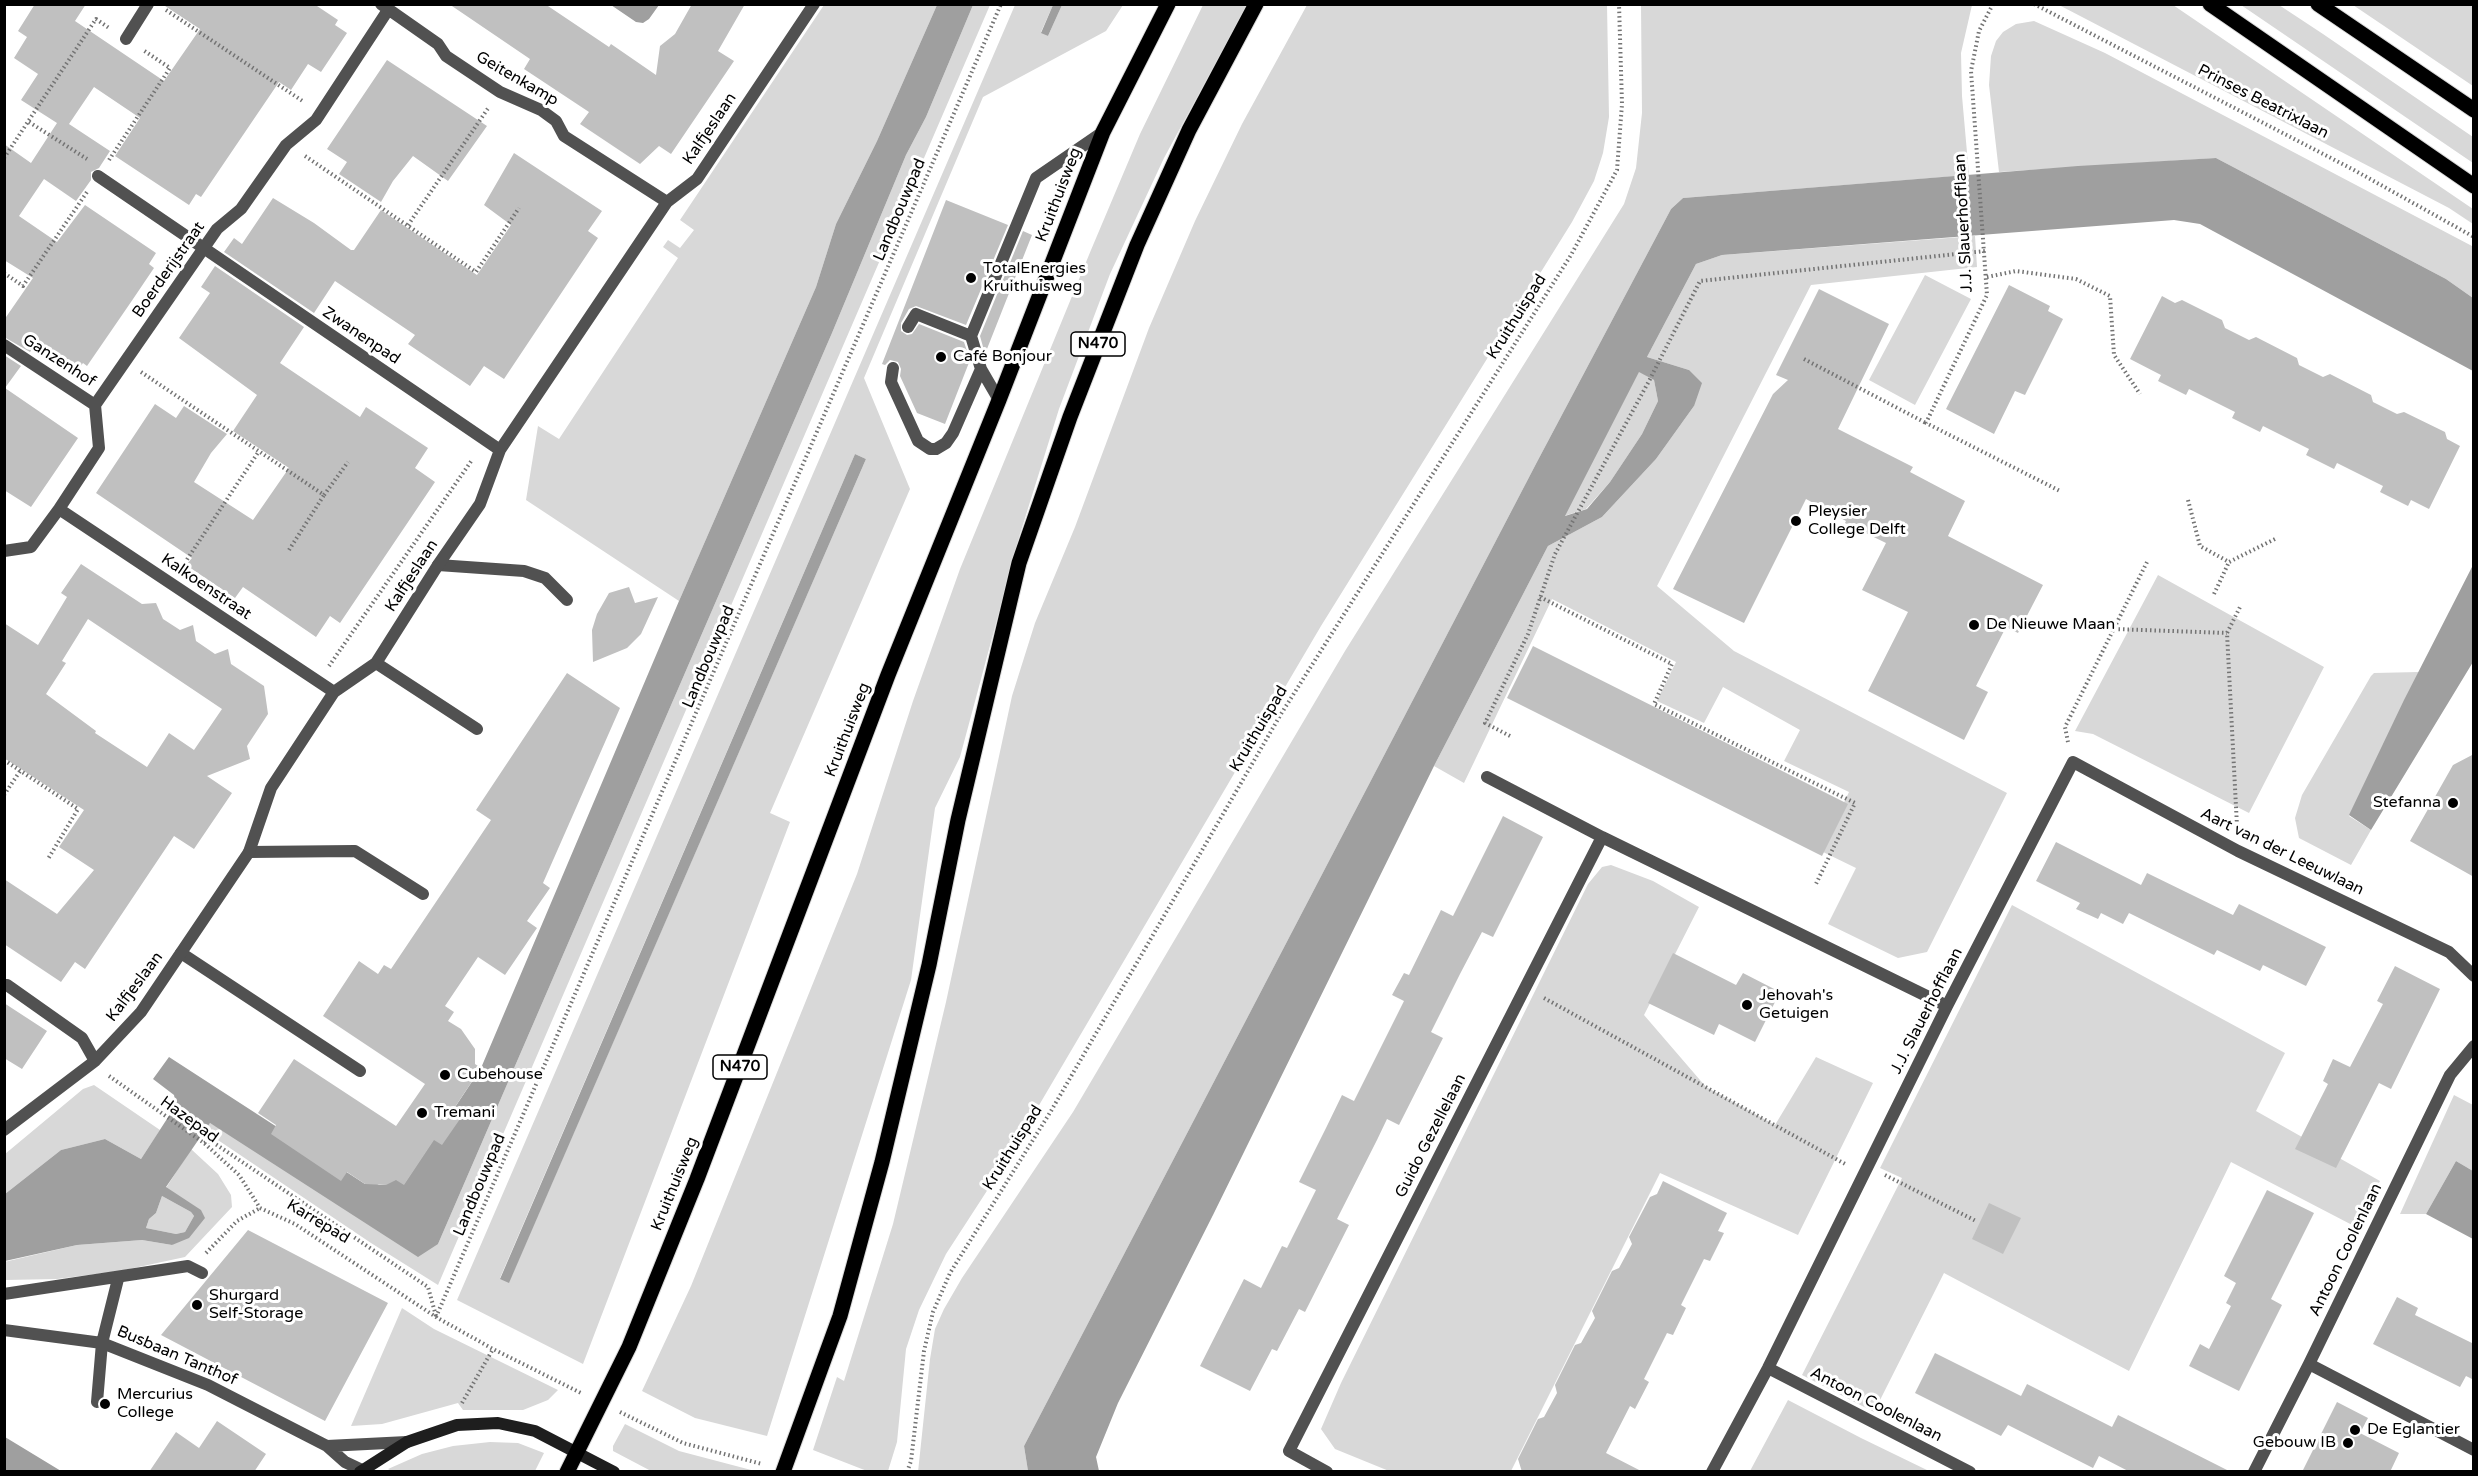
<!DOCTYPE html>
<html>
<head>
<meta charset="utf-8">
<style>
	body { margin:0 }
	#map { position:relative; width:2478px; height:1476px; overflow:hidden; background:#fff; font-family:"Varela Round",sans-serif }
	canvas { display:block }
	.frame { position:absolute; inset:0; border:6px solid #000; pointer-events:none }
</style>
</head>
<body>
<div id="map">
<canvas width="2478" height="1476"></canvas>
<div class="frame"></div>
</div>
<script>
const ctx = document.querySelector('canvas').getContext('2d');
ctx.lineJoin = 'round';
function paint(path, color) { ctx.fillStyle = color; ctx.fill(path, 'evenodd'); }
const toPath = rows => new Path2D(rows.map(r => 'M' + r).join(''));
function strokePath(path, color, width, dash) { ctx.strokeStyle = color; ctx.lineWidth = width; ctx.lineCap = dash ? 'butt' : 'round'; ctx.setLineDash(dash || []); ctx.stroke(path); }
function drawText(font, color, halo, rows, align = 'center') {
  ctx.font = font + ' "Varela Round",sans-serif'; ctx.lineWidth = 6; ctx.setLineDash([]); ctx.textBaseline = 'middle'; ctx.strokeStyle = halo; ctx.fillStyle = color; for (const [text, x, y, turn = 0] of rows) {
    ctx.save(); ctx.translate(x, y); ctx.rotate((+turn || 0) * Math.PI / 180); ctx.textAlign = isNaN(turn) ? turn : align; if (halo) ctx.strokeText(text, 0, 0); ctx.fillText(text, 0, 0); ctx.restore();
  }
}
paint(toPath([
	[824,5,937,5,877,141,836,224,816,287,679,601,526,500,538,426,559,439,678,258,663,247,668,240,680,248,694,230,680,220],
	[973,5,990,5,438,1285,371,1243,203,1130,210,1123,438,1244,832,333,906,155,926,117],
	[1015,5,1053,5,1041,32,1048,36,1062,5,1123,5,1106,31,983,97,864,378,910,489,770,813,790,822,583,1364,457,1300],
	[855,454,866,459,509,1282,500,1278],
	[1203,5,1247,5,1164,158,1110,274,1059,409,1020,534,960,757,935,808,911,980,767,1436,695,1418,642,1391,691,1286,857,874,913,701,960,569,1091,250,1140,134],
	[1307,5,1607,5,1609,117,1603,153,1594,181,1572,222,1321,626,1005,1163,946,1254,919,1310,906,1349,897,1442,888,1471,867,1471,813,1450,837,1377,844,1381,893,1224,946,1002,1012,696,1035,623,1075,527,1149,328,1195,221,1242,124],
	[1641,5,1972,5,1961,53,1962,96,1969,175,1683,198,1671,209,1538,460,1024,1446,1028,1471,918,1472,930,1359,935,1329,944,1309,962,1278,1073,1112,1345,651,1624,204,1636,168,1642,113],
	[2059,5,2173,5,2473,209,2473,224,2449,208],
	[2241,5,2279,5,2323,34,2473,137,2473,163],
	[2353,5,2473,5,2473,86],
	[2034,21,2105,53,2472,246,2473,298,2446,279,2216,158,1999,172,1989,85,1991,56,1996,41,2003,32,2016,24],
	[1975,236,1977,267,1811,285,1657,586,1734,651,2007,793,1927,952,1898,958,1828,924,1856,868,1821,851,1849,792,1784,761,1800,730,1723,687,1704,723,1657,701,1676,662,1552,599,1464,783,1434,766,1548,546,1602,517,1656,459,1694,406,1689,370,1647,357,1696,264,1722,255],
	[1925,275,1971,299,1915,405,1869,380],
	[1639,371,1654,380,1658,401,1642,434,1610,482,1586,509,1564,516],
	[2158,575,2324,667,2249,813,2093,734,2075,731],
	[2419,672,2349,816,2371,830,2351,865,2299,838,2295,818,2302,795,2371,676,2374,673],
	[1611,865,1653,881,1699,907,1644,1015,1706,1087,1775,1125,1816,1057,1873,1083,1798,1235,1660,1173,1511,1471,1389,1471,1335,1449,1321,1429,1341,1383,1588,884,1602,867],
	[2012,905,2285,1053,2256,1111,2380,1181,2356,1227,2231,1162,2129,1371,1944,1273,1874,1412,1802,1375,1902,1178,1880,1168],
	[94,1085,160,1130,141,1159,105,1139,61,1150,5,1194,5,1154,83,1089],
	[2454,1095,2473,1105,2473,1171,2456,1161,2426,1214,2400,1214],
	[191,1149,218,1174,231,1195,232,1207,185,1257,120,1271,57,1279,5,1280,4,1262,77,1245,142,1240,172,1245,204,1218,201,1211,166,1188],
	[162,1196,191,1212,194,1216,185,1232,176,1234,146,1228,149,1219,156,1213],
	[402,1308,434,1329,558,1390,548,1400,523,1410,463,1410,458,1403,382,1424,351,1426],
	[1788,1400,1861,1438,1929,1471,1750,1471],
	[625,1424,679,1451,755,1471,651,1471,613,1451,613,1446],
	[490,1442,518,1443,544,1453,535,1471,393,1472,388,1469,422,1454,453,1446]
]), '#d8d8d8');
paint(toPath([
	[611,5,659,5,649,19,643,23,636,22],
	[937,5,973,5,926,117,906,155,832,333,438,1244,418,1257,210,1123,166,1187,201,1210,205,1218,189,1238,172,1245,142,1240,77,1245,5,1261,5,1194,61,1150,105,1139,141,1159,176,1105,174,1095,153,1079,169,1057,365,1184,369,1179,379,1185,385,1185,394,1178,404,1184,481,1068,679,601,816,287,836,224,877,141],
	[162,1196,191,1212,194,1216,185,1232,176,1234,146,1228,149,1219,156,1213],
	[1053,5,1062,5,1048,36,1041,33],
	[2216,158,2446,279,2473,298,2473,371,2200,224,2174,220,1722,255,1696,264,1647,357,1689,370,1702,383,1694,406,1656,459,1602,517,1548,546,1434,766,1213,1215,1118,1403,1096,1457,1099,1471,1028,1471,1024,1446,1538,460,1671,209,1683,198,2078,166],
	[1639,372,1654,380,1658,401,1642,434,1610,482,1587,509,1565,516],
	[855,454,866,459,509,1283,500,1279],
	[2473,565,2473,662,2371,830,2349,815,2404,700],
	[2456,1161,2473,1171,2473,1239,2426,1214],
	[4,1437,5,1437,61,1471,5,1471]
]), '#9f9f9f');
paint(toPath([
	[35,4,86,4,75,21,164,81,200,29,162,4,314,4,338,20,335,25,347,33,321,72,308,64,291,90,279,82,201,197,196,194,189,205,115,156,140,118,94,87,69,124,110,151,99,168,91,172,91,180,76,201,44,179,19,216,57,242,85,205,156,253,149,264,154,268,131,302,87,366,83,363,75,374,34,347,30,352,4,337,4,320,33,278,4,260,4,144,31,163,57,123,21,100,38,74,14,58,27,37,18,31],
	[449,4,545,4,609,47,611,44,656,75,660,46,675,34,692,4,745,4,718,51,734,61,671,154,659,146,640,164,580,124,589,112,524,69,530,59],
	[387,60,487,126,448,181,413,156,393,181,381,202,339,174,347,162,327,149],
	[514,153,602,211,588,231,598,238,504,379,484,366,470,386,408,344,415,335,335,281,314,313,224,252,234,238,242,244,273,198,314,223,351,250,354,250,381,210,477,275,511,225,484,205],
	[946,200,1008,225,966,325,916,306,909,309,901,323,901,331,907,335,912,334,919,324,964,342,970,360,945,424,917,413,900,376,901,369,898,362,890,360,885,365,882,364],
	[1023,231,1032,235,985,354,980,336],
	[215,266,304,327,280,363,360,417,366,407,428,448,415,468,435,482,340,623,330,616,316,637,243,587,235,598,186,565,192,558,96,493,155,404,176,418,184,406,227,434,211,453,194,482,253,520,289,468,233,431,257,395,179,338,210,293,201,287],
	[2009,285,2050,306,2048,311,2063,319,2025,395,2015,391,1994,434,1946,409],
	[1819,289,1889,324,1838,429,1913,467,1910,472,1965,501,1948,536,2043,585,2018,633,2006,627,1976,686,1988,692,1964,740,1868,691,1908,612,1862,590,1886,543,1845,523,1846,521,1806,499,1744,623,1673,589,1773,394,1788,380,1776,375],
	[2162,296,2175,303,2182,300,2222,320,2225,328,2249,340,2256,337,2297,358,2299,365,2323,377,2330,374,2371,395,2373,402,2397,414,2404,412,2445,432,2447,439,2460,446,2429,509,2411,500,2408,506,2380,492,2383,486,2337,463,2334,469,2306,455,2309,449,2263,426,2260,432,2232,418,2235,412,2189,389,2186,395,2158,381,2161,375,2130,359],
	[4,355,21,366,5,388,78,438,31,507,4,490],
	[81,564,142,604,156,603,163,619,180,630,193,625,196,641,215,654,228,649,231,664,264,686,268,714,247,746,250,759,207,776,232,793,194,849,174,836,85,969,75,962,61,982,4,944,4,879,57,914,94,870,59,847,84,810,4,758,4,623,38,645,67,597,61,593],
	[88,619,222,709,194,750,169,733,147,767,95,733,96,731,46,694,66,663,62,661],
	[629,587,635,603,658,597,641,634,627,648,593,662,592,630,597,614,609,593],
	[1533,646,1848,804,1822,856,1507,698],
	[567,673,620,708,543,883,550,888,527,921,537,928,505,975,478,957,445,1006,454,1012,448,1021,461,1029,475,1049,475,1064,481,1068,451,1113,460,1119,442,1145,434,1140,404,1185,396,1180,386,1185,365,1184,347,1172,341,1181,271,1134,276,1125,258,1113,294,1059,396,1126,425,1084,323,1016,359,961,378,974,384,965,391,969,491,820,476,810],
	[2474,754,2474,877,2410,841,2453,765],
	[1503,816,1543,837,1493,937,1482,932,1460,974,1431,1032,1443,1038,1399,1125,1387,1119,1377,1140,1337,1219,1349,1225,1305,1312,1299,1309,1277,1351,1272,1349,1250,1391,1200,1366,1244,1279,1261,1288,1282,1246,1287,1248,1316,1190,1299,1182,1326,1128,1342,1095,1354,1101,1404,1001,1392,995,1404,973,1409,975,1441,910,1453,916],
	[2056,842,2141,885,2147,873,2233,915,2239,904,2326,947,2306,986,2263,965,2260,971,2217,950,2214,955,2129,913,2123,924,2101,913,2098,919,2076,909,2080,903,2036,881],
	[1673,953,1736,985,1743,973,1780,992,1755,1042,1719,1024,1714,1035,1648,1003],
	[2395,966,2440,989,2391,1089,2379,1083,2336,1168,2295,1149,2328,1084,2323,1081,2333,1059,2350,1067,2383,1004,2377,1001],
	[4,1003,47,1031,22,1069,4,1058],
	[1663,1181,1727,1213,1718,1231,1724,1233,1710,1261,1704,1259,1681,1305,1686,1308,1673,1335,1667,1333,1644,1379,1649,1382,1635,1409,1630,1406,1606,1453,1643,1472,1522,1472,1518,1459,1538,1419,1544,1417,1557,1393,1555,1385,1575,1345,1581,1343,1595,1318,1592,1311,1612,1271,1619,1268,1632,1244,1629,1237,1650,1197,1657,1194],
	[2267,1190,2314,1213,2271,1299,2282,1305,2239,1391,2189,1366,2200,1344,2209,1349,2231,1306,2226,1303,2236,1283,2224,1276],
	[1989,1203,2021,1218,2003,1254,1972,1239],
	[248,1230,388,1303,325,1421,161,1335],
	[2397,1297,2418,1308,2415,1315,2474,1344,2474,1380,2466,1376,2460,1387,2373,1344],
	[1935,1353,2021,1396,2027,1384,2112,1427,2118,1415,2231,1472,2130,1472,2099,1456,2093,1468,2008,1425,2001,1436,1915,1393],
	[2337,1402,2368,1418,2360,1433,2399,1453,2390,1472,2302,1472],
	[217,1421,266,1454,254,1472,149,1472,176,1432,199,1448]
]), '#c0c0c0');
const primary = toPath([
	[2210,4,2474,186],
	[2318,4,2474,110],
	[567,1472,629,1347,697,1179,888,675,999,400,1103,132,1168,4],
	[783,1472,840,1316,882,1162,929,965,958,820,1019,563,1070,417,1137,245,1189,130,1256,4]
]);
strokePath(primary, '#dbdbdb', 17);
strokePath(toPath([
	[1993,4,1979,31,1971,71,1987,295,1926,423,2060,491],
	[2034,4,2354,170,2474,237],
	[166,10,304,102],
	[29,122,87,159],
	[305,156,476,272,519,208],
	[4,158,96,19,109,28],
	[109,160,170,68,143,50],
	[408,225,489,107],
	[4,273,23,286,87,192],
	[1987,277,2016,271,2076,279,2110,296,2114,355,2140,394],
	[1804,359,1926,423],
	[141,372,324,495,348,462],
	[2188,500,2200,546,2229,562,2277,538],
	[289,550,324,495],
	[182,567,259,451],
	[2214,594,2229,562],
	[1540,597,1672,664,1654,704,1855,803,1815,886],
	[2114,629,2227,633],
	[329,666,472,460],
	[1510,736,1485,723,1528,634,1555,554,1649,381,1700,281,1985,251],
	[2068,742,2065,727,2147,562],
	[4,760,78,809,48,859],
	[4,795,20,771],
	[2237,826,2227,633,2240,607],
	[1544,998,1847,1165],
	[109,1076,204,1143,239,1175,260,1208],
	[204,1143,211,1141,428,1287,436,1316],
	[1885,1175,1976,1221],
	[260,1208,295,1224,436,1317,493,1349,581,1393],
	[206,1253,237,1221,260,1208],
	[436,1317,1001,4],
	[462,1403,493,1349],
	[620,1412,683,1443,762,1464],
	[907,1472,911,1461,924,1351,933,1312,950,1273,1051,1111,1281,714,1571,255,1617,170,1622,104,1619,4]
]), '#737373', 4, [1.5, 3]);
strokePath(toPath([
	[908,327,916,314,971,336],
	[893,368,891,382,918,441,930,449,936,449,946,443,953,433,981,369],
	[999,400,981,369,971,336,1036,178,1103,132],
	[438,565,524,571,545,578,567,600],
	[376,663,477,729],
	[249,852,355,851,423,894],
	[181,953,360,1071],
	[4,1294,188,1266,202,1273],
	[4,1330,102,1343,208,1385,327,1446,345,1462,366,1472],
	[97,1402,102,1343,118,1279],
	[327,1446,407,1442]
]), '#515151', 12);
strokePath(toPath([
	[381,4,438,44,446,56,500,92,541,110,556,121,564,136,667,202],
	[126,39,148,4],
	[98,176,500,450],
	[4,345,95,405],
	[59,509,334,692],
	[4,551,31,547,59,509,99,448,95,405,217,229,241,209,286,145,316,120,388,10],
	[1487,777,1602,837,1947,1006],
	[7,985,82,1038,95,1061],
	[4,1130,95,1061,141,1012,249,852,271,788,334,692,376,663,438,565,480,504,500,450,667,202,697,179,814,4],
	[2309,1364,2474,1450],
	[1768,1368,1970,1472],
	[1327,1472,1289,1451,1602,837],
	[1712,1472,1768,1368,1947,1006,2073,762,2238,851,2449,952,2474,976],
	[2254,1472,2309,1364,2450,1075,2474,1046]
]), '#515151', 12);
strokePath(toPath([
	[360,1472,407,1442,457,1425,498,1423,535,1431,614,1472]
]), '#1e1e1e', 12);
strokePath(primary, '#000', 15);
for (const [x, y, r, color] of [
	[971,278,6,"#000"],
	[941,357,6,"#000"],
	[1796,521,6,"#000"],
	[1974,625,6,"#000"],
	[2453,803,6,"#000"],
	[1747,1005,6,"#000"],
	[445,1075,6,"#000"],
	[422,1113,6,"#000"],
	[197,1305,6,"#000"],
	[105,1404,6,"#000"],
	[2355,1430,6,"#000"],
	[2348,1443,6,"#000"]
]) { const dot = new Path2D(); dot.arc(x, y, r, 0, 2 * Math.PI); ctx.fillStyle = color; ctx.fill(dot); strokePath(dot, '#fff', 2); }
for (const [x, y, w] of [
	[1098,344,54],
	[740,1067,54]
]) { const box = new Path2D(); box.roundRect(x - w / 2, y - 12, w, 24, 4.5); ctx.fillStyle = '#fff'; ctx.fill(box); strokePath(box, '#000', 1.5); }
drawText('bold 15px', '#000', null, [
	["N470",1098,344],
	["N470",740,1067]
]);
drawText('16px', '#000', '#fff', [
	["Geitenkamp",517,79,30],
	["Prinses Beatrixlaan",2263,102,27],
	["Kalfjeslaan",710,129,-56],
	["Kruithuisweg",1059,195,-69],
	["Landbouwpad",900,210,-67],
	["J.J. Slauerhofflaan",1964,223,-93],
	["Boerderijstraat",169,270,-55],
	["Kruithuispad",1517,317,-58],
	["Zwanenpad",361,336,34],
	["Ganzenhof",59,361,33],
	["Kalfjeslaan",412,576,-57],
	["Kalkoenstraat",206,587,34],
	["Landbouwpad",709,657,-67],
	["Kruithuispad",1259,729,-59],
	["Kruithuisweg",848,730,-69],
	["Aart van der Leeuwlaan",2282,852,26],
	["Kalfjeslaan",135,987,-53],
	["J.J. Slauerhofflaan",1927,1011,-63],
	["Hazepad",189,1120,36],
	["Guido Gezellelaan",1431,1136,-63],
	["Kruithuispad",1013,1148,-58],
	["Kruithuisweg",675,1184,-68],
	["Landbouwpad",480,1185,-67],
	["Karrepad",318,1222,31],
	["Antoon Coolenlaan",2346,1250,-64],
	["Busbaan Tanthof",177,1356,23],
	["Antoon Coolenlaan",1876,1405,27]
]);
drawText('16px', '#000', '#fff', [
	["TotalEnergies",983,269],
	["Kruithuisweg",983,287],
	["Café Bonjour",953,357],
	["Pleysier",1808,512],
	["College Delft",1808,530],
	["De Nieuwe Maan",1986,625],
	["Stefanna",2441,803,"right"],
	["Jehovah's",1759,996],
	["Getuigen",1759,1014],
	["Cubehouse",457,1075],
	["Tremani",434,1113],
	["Shurgard",209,1296],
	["Self-Storage",209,1314],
	["Mercurius",117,1395],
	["College",117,1413],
	["De Eglantier",2367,1430],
	["Gebouw IB",2336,1443,"right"]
], 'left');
</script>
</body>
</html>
